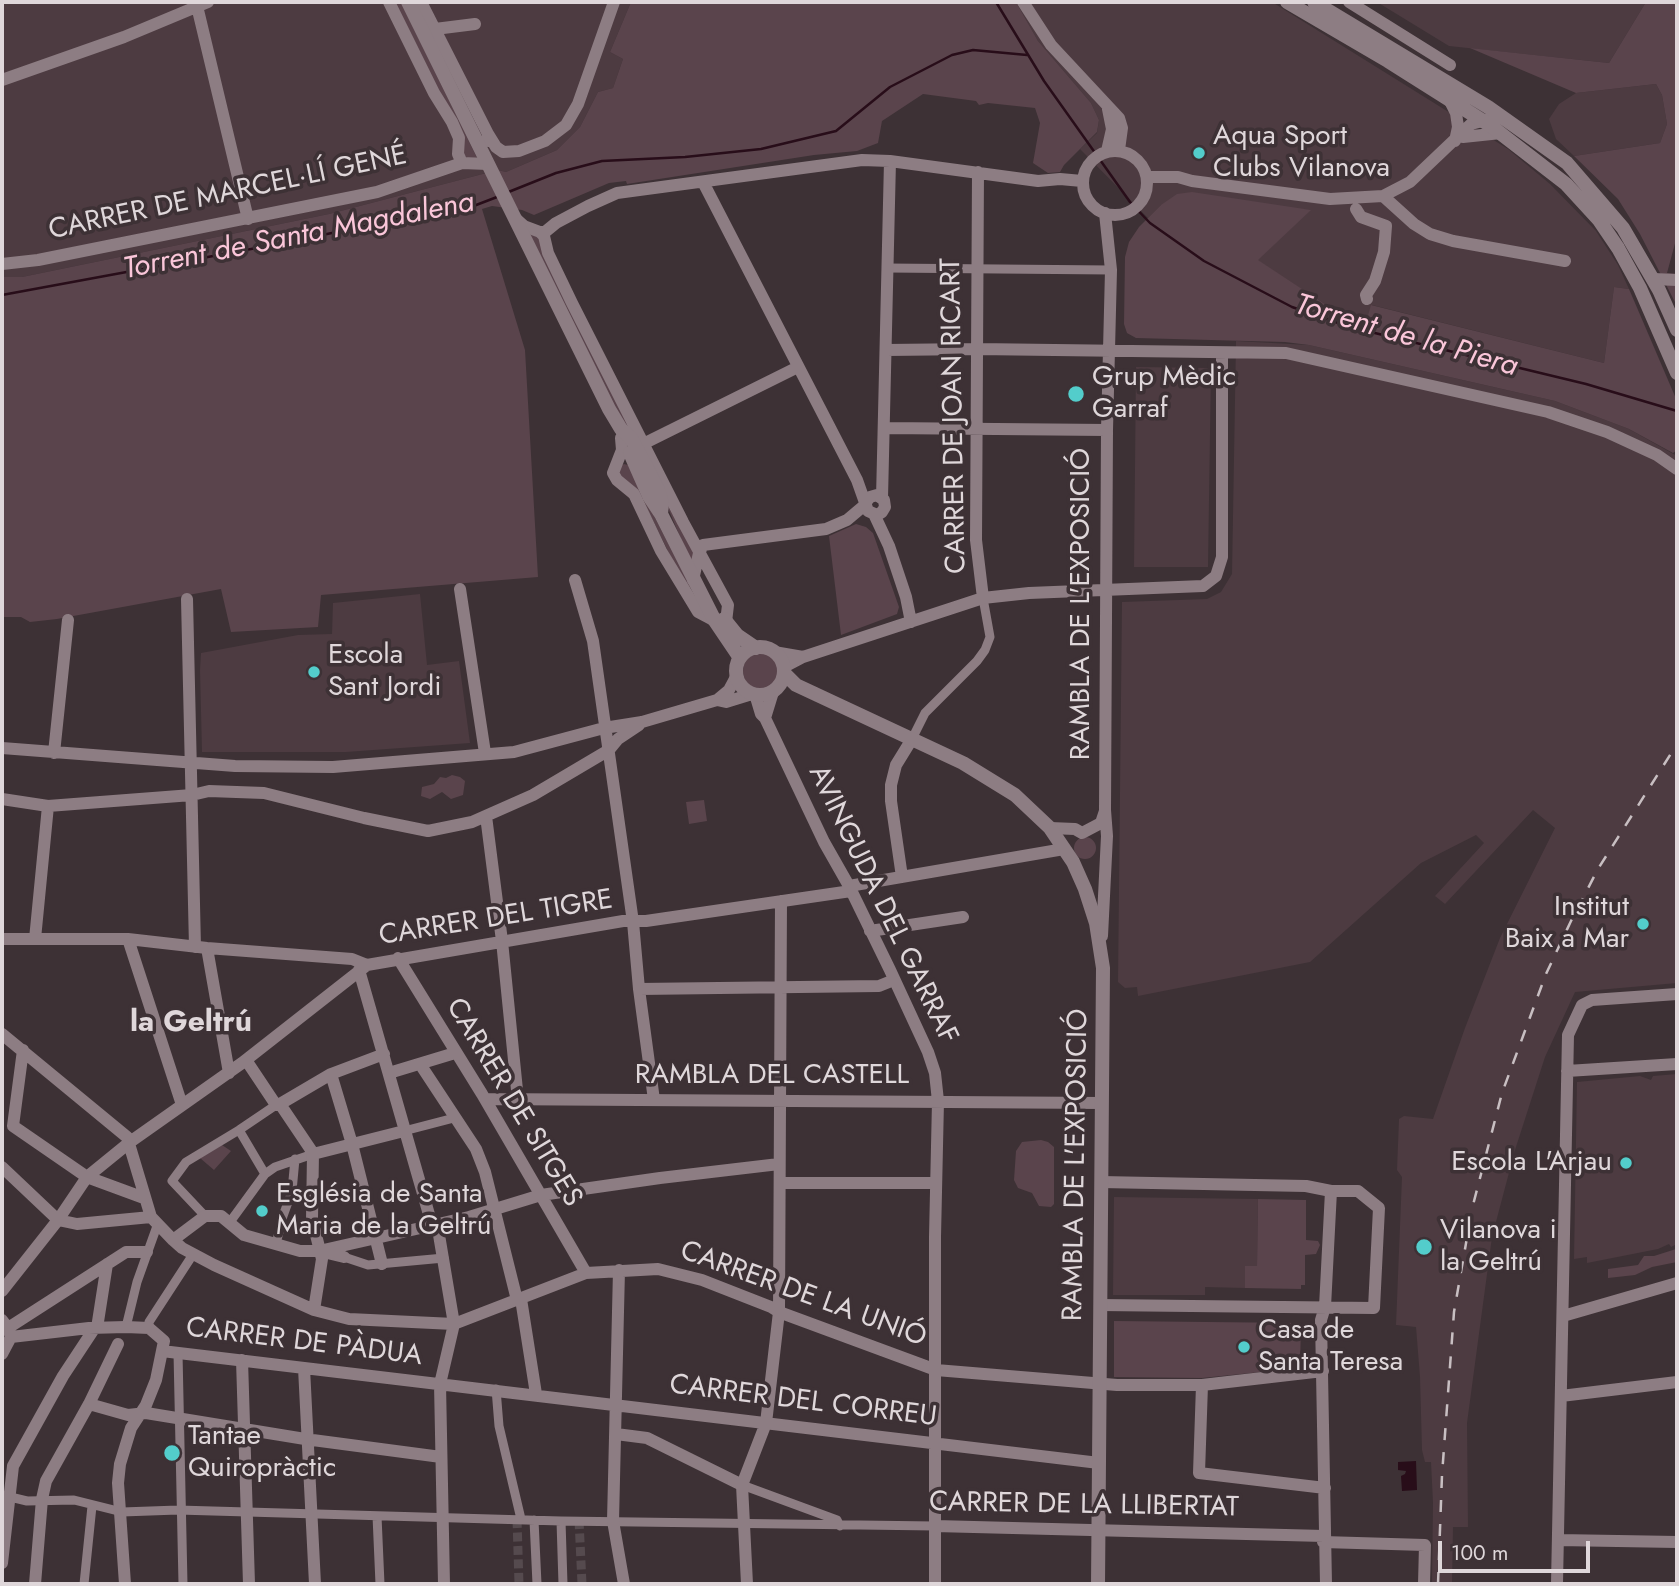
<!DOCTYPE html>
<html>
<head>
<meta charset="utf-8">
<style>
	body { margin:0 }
	#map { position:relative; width:1679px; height:1586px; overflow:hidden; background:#3d3135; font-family:Jost,sans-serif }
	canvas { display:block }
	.frame { position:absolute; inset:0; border:4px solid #dfd7da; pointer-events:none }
	.scale { position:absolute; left:1438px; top:1541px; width:152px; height:32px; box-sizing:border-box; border:4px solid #dfd7da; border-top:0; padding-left:9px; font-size:21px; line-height:24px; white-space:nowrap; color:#dfd7da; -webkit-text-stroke:5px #3d3135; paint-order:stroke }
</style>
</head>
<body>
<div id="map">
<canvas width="1679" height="1586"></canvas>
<div class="frame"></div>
<div class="scale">100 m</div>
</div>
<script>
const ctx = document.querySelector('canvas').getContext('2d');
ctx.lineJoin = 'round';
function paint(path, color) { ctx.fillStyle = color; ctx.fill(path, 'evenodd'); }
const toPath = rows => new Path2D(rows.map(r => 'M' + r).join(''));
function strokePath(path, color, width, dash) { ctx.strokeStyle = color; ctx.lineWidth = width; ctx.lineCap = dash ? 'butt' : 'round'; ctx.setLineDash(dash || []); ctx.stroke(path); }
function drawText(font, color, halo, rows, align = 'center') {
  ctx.font = font + ' Jost,sans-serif'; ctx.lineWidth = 7; ctx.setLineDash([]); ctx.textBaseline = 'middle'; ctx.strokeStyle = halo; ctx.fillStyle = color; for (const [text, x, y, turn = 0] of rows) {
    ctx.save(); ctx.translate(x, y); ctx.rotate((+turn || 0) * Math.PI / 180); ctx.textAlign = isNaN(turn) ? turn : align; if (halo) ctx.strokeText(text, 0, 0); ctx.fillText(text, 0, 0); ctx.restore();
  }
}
paint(toPath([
	[2,2,631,2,610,52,623,59,613,88,598,92,580,127,557,150,506,172,498,170,329,214,22,277,2,277],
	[1016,2,1272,2,1508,149,1550,184,1596,231,1618,265,1629,289,1614,287,1604,363,1372,305,1368,319,1328,306,1257,260,1310,210,1161,205,1148,218,1080,149,1097,133,1099,120,1091,103,1038,41],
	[1377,2,1646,2,1609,63,1449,46],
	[1656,84,1662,95,1667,124,1660,143,1574,156,1556,139,1549,119,1559,104,1576,93],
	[1236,341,1309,345,1555,401,1629,429,1677,456,1677,983,1575,992,1545,1057,1515,1150,1492,1237,1467,1423,1468,1527,1453,1527,1452,1584,1432,1584,1433,1503,1431,1462,1425,1462,1422,1450,1420,1377,1416,1327,1396,1325,1402,1177,1397,1170,1399,1119,1404,1116,1433,1119,1465,1028,1500,938,1555,828,1533,810,1445,904,1435,896,1484,843,1476,835,1421,863,1310,962,1138,996,1137,987,1125,988,1118,982,1122,602,1207,599,1221,592,1232,574],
	[1136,367,1211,368,1208,567,1134,567],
	[420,594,427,665,459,661,470,743,346,752,202,752,200,670,201,653,298,635,332,634,333,603],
	[1677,1074,1677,1244,1671,1247,1669,1244,1658,1249,1587,1263,1587,1257,1574,1259,1577,1082,1640,1076,1651,1080,1653,1076],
	[1114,1197,1258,1199,1257,1266,1245,1266,1245,1288,1205,1287,1205,1295,1113,1295]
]), '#4d3b41');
paint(toPath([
	[393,2,401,2,477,158,470,160,465,156],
	[631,2,1016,2,1038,41,1091,103,1099,120,1097,132,1064,165,1060,172,1048,173,1033,163,1040,123,1035,108,988,103,979,105,976,101,923,94,882,121,878,143,857,151,814,155,627,184,626,181,609,183,534,215,522,210,492,206,482,209,525,350,538,577,321,595,318,627,231,632,221,589,57,619,30,622,21,617,2,617,2,277,22,277,329,214,498,170,506,172,557,150,580,127,598,92,613,88,623,59,610,52],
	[1646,2,1677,2,1677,64,1675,65,1677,89,1677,236,1667,273,1677,274,1677,306,1640,234,1618,199,1574,156,1660,143,1667,124,1662,95,1656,84,1576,93,1470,48,1609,63],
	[1192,192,1311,210,1258,260,1328,306,1367,319,1371,305,1604,363,1614,287,1629,289,1677,401,1677,450,1673,453,1629,429,1555,401,1309,345,1285,342,1136,338,1127,333,1124,324,1125,257,1129,242,1139,227,1161,205,1177,194],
	[528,230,541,238,695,554,692,565,659,487,622,422],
	[624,464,628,465,691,588,683,582,642,498,620,478,618,467],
	[856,524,866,527,873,533,899,607,897,614,841,635,829,536],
	'743 671a18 18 0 1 1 36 0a18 18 0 1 1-36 0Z',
	[452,775,460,777,465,781,463,795,451,799,442,792,430,799,421,796,422,787,434,784,440,777,446,778],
	[704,800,707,821,689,824,686,802],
	'1074 848a11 11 0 1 1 22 0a11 11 0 1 1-22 0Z',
	[1041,1140,1048,1142,1054,1147,1054,1204,1051,1207,1039,1206,1032,1193,1018,1188,1014,1180,1016,1151,1022,1142],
	[222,1145,231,1151,214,1170,200,1158],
	[1258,1199,1306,1200,1306,1240,1318,1241,1320,1245,1316,1254,1305,1255,1305,1285,1301,1285,1301,1289,1245,1288,1245,1266,1257,1266],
	[1676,1249,1677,1262,1652,1267,1635,1275,1608,1278,1608,1269,1638,1265,1644,1256,1654,1256],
	[1114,1321,1301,1323,1300,1368,1202,1378,1114,1377]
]), '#5a444c');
paint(toPath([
	[1416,1461,1417,1490,1402,1491,1401,1476,1405,1474,1406,1471,1398,1470,1398,1462]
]), '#280d19');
strokePath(toPath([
	[996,2,1044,81,1130,202,1150,223,1204,261,1292,307,1350,327,1586,384,1677,411],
	[506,193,556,173,602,161,685,157,761,149,836,131,890,87,952,55,973,50,1027,55],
	[2,295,289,242,422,214,471,207,497,197]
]), '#280d19', 2.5);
strokePath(toPath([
	[517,1519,519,1584],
	[579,1520,582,1584]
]), '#554a4e', 9, [9, 4.5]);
strokePath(toPath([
	[887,268,1111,270],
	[912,739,925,713,977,661,985,650,990,637,983,598],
	[239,1130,265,1174],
	[404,1131,454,1118],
	[205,1216,172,1181,186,1162,239,1130,276,1105],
	[230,1222,265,1174,275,1167,313,1154],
	[276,1244,283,1216,292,1191,295,1159],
	[344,1257,368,1265,444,1258],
	[126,1327,137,1282,157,1226],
	[149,1328,149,1322,190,1259],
	[178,1353,183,1584],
	[496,1389,499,1426,521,1519],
	[742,1485,837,1520,840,1526],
	[2,1495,27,1501,74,1500,122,1512,178,1510,561,1521,935,1526],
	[377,1516,380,1584],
	[534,1520,537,1584],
	[561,1521,563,1584],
	[84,1584,92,1506]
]), '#8d7d83', 9);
strokePath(toPath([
	[389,2,434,93,452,122,459,138,458,154,462,163],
	[421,2,488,134,488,141],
	[1023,2,1051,45,1119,118,1122,128,1119,150],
	[1349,2,1450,65],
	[197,6,248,219],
	[435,29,475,24],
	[2,80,124,37,208,2],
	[1450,101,1456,113,1458,127,1455,141],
	[488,134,496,147,503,152,519,151,545,141,566,125,578,104,614,2],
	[1463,137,1501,133],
	'1083 183a32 32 0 1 1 64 0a32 32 0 1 1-64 0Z',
	[1107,151,1112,129,1108,109],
	[978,172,976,540,983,598],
	[1147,177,1178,177,1192,181,1330,199,1383,196,1410,182,1471,124,1490,119],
	[703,182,857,480,868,511,877,515,882,512,885,507,884,500,877,495,870,497,866,502],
	[1383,196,1414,224,1430,234,1453,241,1565,261],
	[1356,209,1361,217,1386,226,1384,252,1375,281,1366,295,1367,299],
	[515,218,524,226,540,232,544,236,548,253,572,303,683,522,728,605,726,622],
	[540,232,545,232,556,223,588,206,617,193,862,160,890,161,1038,181,1060,179,1082,181],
	[2,264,38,260,377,192,462,163,488,164],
	[1653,279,1677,280],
	[886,350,977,349,1286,353,1548,412,1607,432,1657,455,1677,469],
	[885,428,1107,430],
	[621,438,622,450,613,473,617,480,634,494,661,551,698,612,715,621],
	[643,444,798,367],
	[882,498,890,161],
	[874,514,889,546,906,597,911,622],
	[575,580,593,641,633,922,639,989,654,1100],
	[693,580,699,553,703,545,826,529,847,520,866,504],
	[460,589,485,753],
	[187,599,195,947],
	[774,652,803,657],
	[784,667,803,657,983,598,1029,593,1203,586,1216,576,1222,557,1222,353],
	[755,694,761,714,765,718,824,842,849,886,890,970,928,1052,935,1073,938,1101,935,1237,935,1584],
	[717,700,726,702,752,694],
	[765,718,773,692],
	[2,748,235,766,333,767,514,752,604,728,642,722,717,700,729,690,737,675],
	[54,753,68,620],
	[2,799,48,806,192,795,209,791,264,793,364,818,428,831,472,822,533,795,609,750,618,739,639,725],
	[486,816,502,941,518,1100],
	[1050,828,1075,829,1082,833,1101,823,1105,811],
	[902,877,891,801,891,785,896,765,912,739],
	[849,886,1064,849],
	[870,931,963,917],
	[1102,936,1107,836,1105,810,1107,430,1111,270,1105,213],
	[2,939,128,939,207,948,352,959,367,965],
	[35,939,48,806],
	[128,939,182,1105],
	[207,948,229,1073],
	[398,958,482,1094,586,1273],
	[359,970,432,1225],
	[639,989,879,986,894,980],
	[2,1034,127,1137,151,1217,173,1240,182,1248,214,1265,314,1310,349,1319,454,1324,586,1273,658,1269,702,1280,771,1307,779,1312,936,1370,1117,1385,1202,1385,1323,1371],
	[23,1050,13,1126,87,1177,144,1198],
	[246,1060,276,1105,280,1104,331,1074,384,1054],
	[420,1064,476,1149,485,1172,517,1300],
	[1567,1071,1677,1064],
	[389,1073,455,1053],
	[331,1074,352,1144,382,1264],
	[485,1099,1102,1103],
	[280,1104,313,1153,312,1219,322,1259,314,1310],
	[313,1154,404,1131],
	[2,1167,58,1220],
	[780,1183,936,1183],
	[58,1220,77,1224,151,1217],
	[437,1223,454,1324,440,1384,444,1584],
	[173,1240,205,1216,221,1216,244,1235,300,1251,319,1251,344,1257],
	[319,1251,469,1217,541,1195,660,1178,779,1164],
	[619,1270,613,1521,624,1584],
	[2,1291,58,1220,87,1177,130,1142,242,1063,367,965,623,921,646,921,851,891],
	[521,1299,536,1394],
	[1100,1305,1374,1308,1379,1208,1358,1191,1331,1191,1306,1186,1101,1182],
	[1563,1316,1677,1283],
	[2,1320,8,1328,11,1337,89,1328,126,1327,149,1328,164,1341,156,1380,146,1405,131,1428,120,1464,118,1483,125,1584],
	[8,1328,126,1252,147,1252],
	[97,1328,107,1264],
	[162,1351,1099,1463],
	[2,1354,11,1337],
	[242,1360,249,1584],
	[304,1368,315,1584],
	[1202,1385,1199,1473,1325,1488],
	[1561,1396,1677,1382],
	[89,1404,128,1415,146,1413,305,1439,441,1457],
	[616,1434,647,1438,742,1485],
	[935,1526,1324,1536],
	[1558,1540,1677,1542],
	[1323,1542,1425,1545,1424,1584],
	[2,1563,13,1466,63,1376,94,1329],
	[35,1584,42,1499,46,1481,89,1404,118,1344],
	[747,1584,742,1485,766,1423,779,1312,781,901],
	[1326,1584,1321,1320,1325,1307,1331,1191],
	[1557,1584,1568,1035,1582,1005,1592,1000,1677,994]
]), '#8d7d83', 12);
strokePath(toPath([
	[408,2,609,409,621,429,631,438,647,468,658,490,662,503,661,514],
	[1287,2,1388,61,1491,126,1566,184,1599,220,1618,248,1640,288,1677,373],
	[1314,2,1488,107,1567,163,1623,228,1659,290,1677,330],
	[630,453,649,496,661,514,715,621,740,658],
	[724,619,737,635,756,648],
	'736 671a24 24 0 1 1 48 0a24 24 0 1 1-48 0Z',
	[784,673,796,685,963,763,1015,795,1050,828,1073,862,1085,889,1096,923,1103,968,1098,1584]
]), '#8d7d83', 14);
strokePath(toPath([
	[1438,1584,1442,1475,1454,1312,1472,1209,1502,1093,1546,974,1571,921,1598,869,1677,744]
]), '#c8bfc2', 2.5, [12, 12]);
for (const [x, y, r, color] of [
	[1199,153,7,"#53cdcb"],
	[1076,394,9,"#53cdcb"],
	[314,672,7,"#53cdcb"],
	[1643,924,7,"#53cdcb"],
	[1626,1163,7,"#53cdcb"],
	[262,1211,7,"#53cdcb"],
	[1424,1247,9,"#53cdcb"],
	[1244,1347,7,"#53cdcb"],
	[172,1453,9,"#53cdcb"]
]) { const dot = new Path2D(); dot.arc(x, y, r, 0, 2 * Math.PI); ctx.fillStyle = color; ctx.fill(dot); strokePath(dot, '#3d3135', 2.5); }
drawText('28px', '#dfd7da', '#3d3135', [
	["Aqua Sport",1213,137],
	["Clubs Vilanova",1213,169],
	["Grup Mèdic",1092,378],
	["Garraf",1092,410],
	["Escola",328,656],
	["Sant Jordi",328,688],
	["Institut",1629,908,"right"],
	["Baix a Mar",1629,940,"right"],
	["Escola L'Arjau",1612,1163,"right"],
	["Església de Santa",276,1195],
	["Maria de la Geltrú",276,1227],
	["Vilanova i",1440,1231],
	["la Geltrú",1440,1263],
	["Casa de",1258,1331],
	["Santa Teresa",1258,1363],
	["Tantae",188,1437],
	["Quiropràctic",188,1469]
], 'left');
drawText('28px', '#dfd7da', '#3d3135', [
	["CARRER DE MARCEL·LÍ GENÉ",228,194,-12],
	["CARRER DE JOAN RICART",955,416,-91],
	["RAMBLA DE L'EXPOSICIÓ",1082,604,-90],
	["AVINGUDA DEL GARRAF",882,905,64],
	["CARRER DEL TIGRE",496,919,-9],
	["RAMBLA DEL CASTELL",772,1076],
	["CARRER DE SITGES",513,1103,59],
	["RAMBLA DE L'EXPOSICIÓ",1077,1165,-89],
	["CARRER DE LA UNIÓ",803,1295,20],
	["CARRER DE PÀDUA",304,1343,7],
	["CARRER DEL CORREU",803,1402,7],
	["CARRER DE LA LLIBERTAT",1084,1506,1]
]);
drawText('italic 30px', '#fac6d9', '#3d3135', [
	["Torrent de Santa Magdalena",299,237,-11],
	["Torrent de la Piera",1406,337,16]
]);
drawText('bold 30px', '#dfd7da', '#3d3135', [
	["la Geltrú",191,1024]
]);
</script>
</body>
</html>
